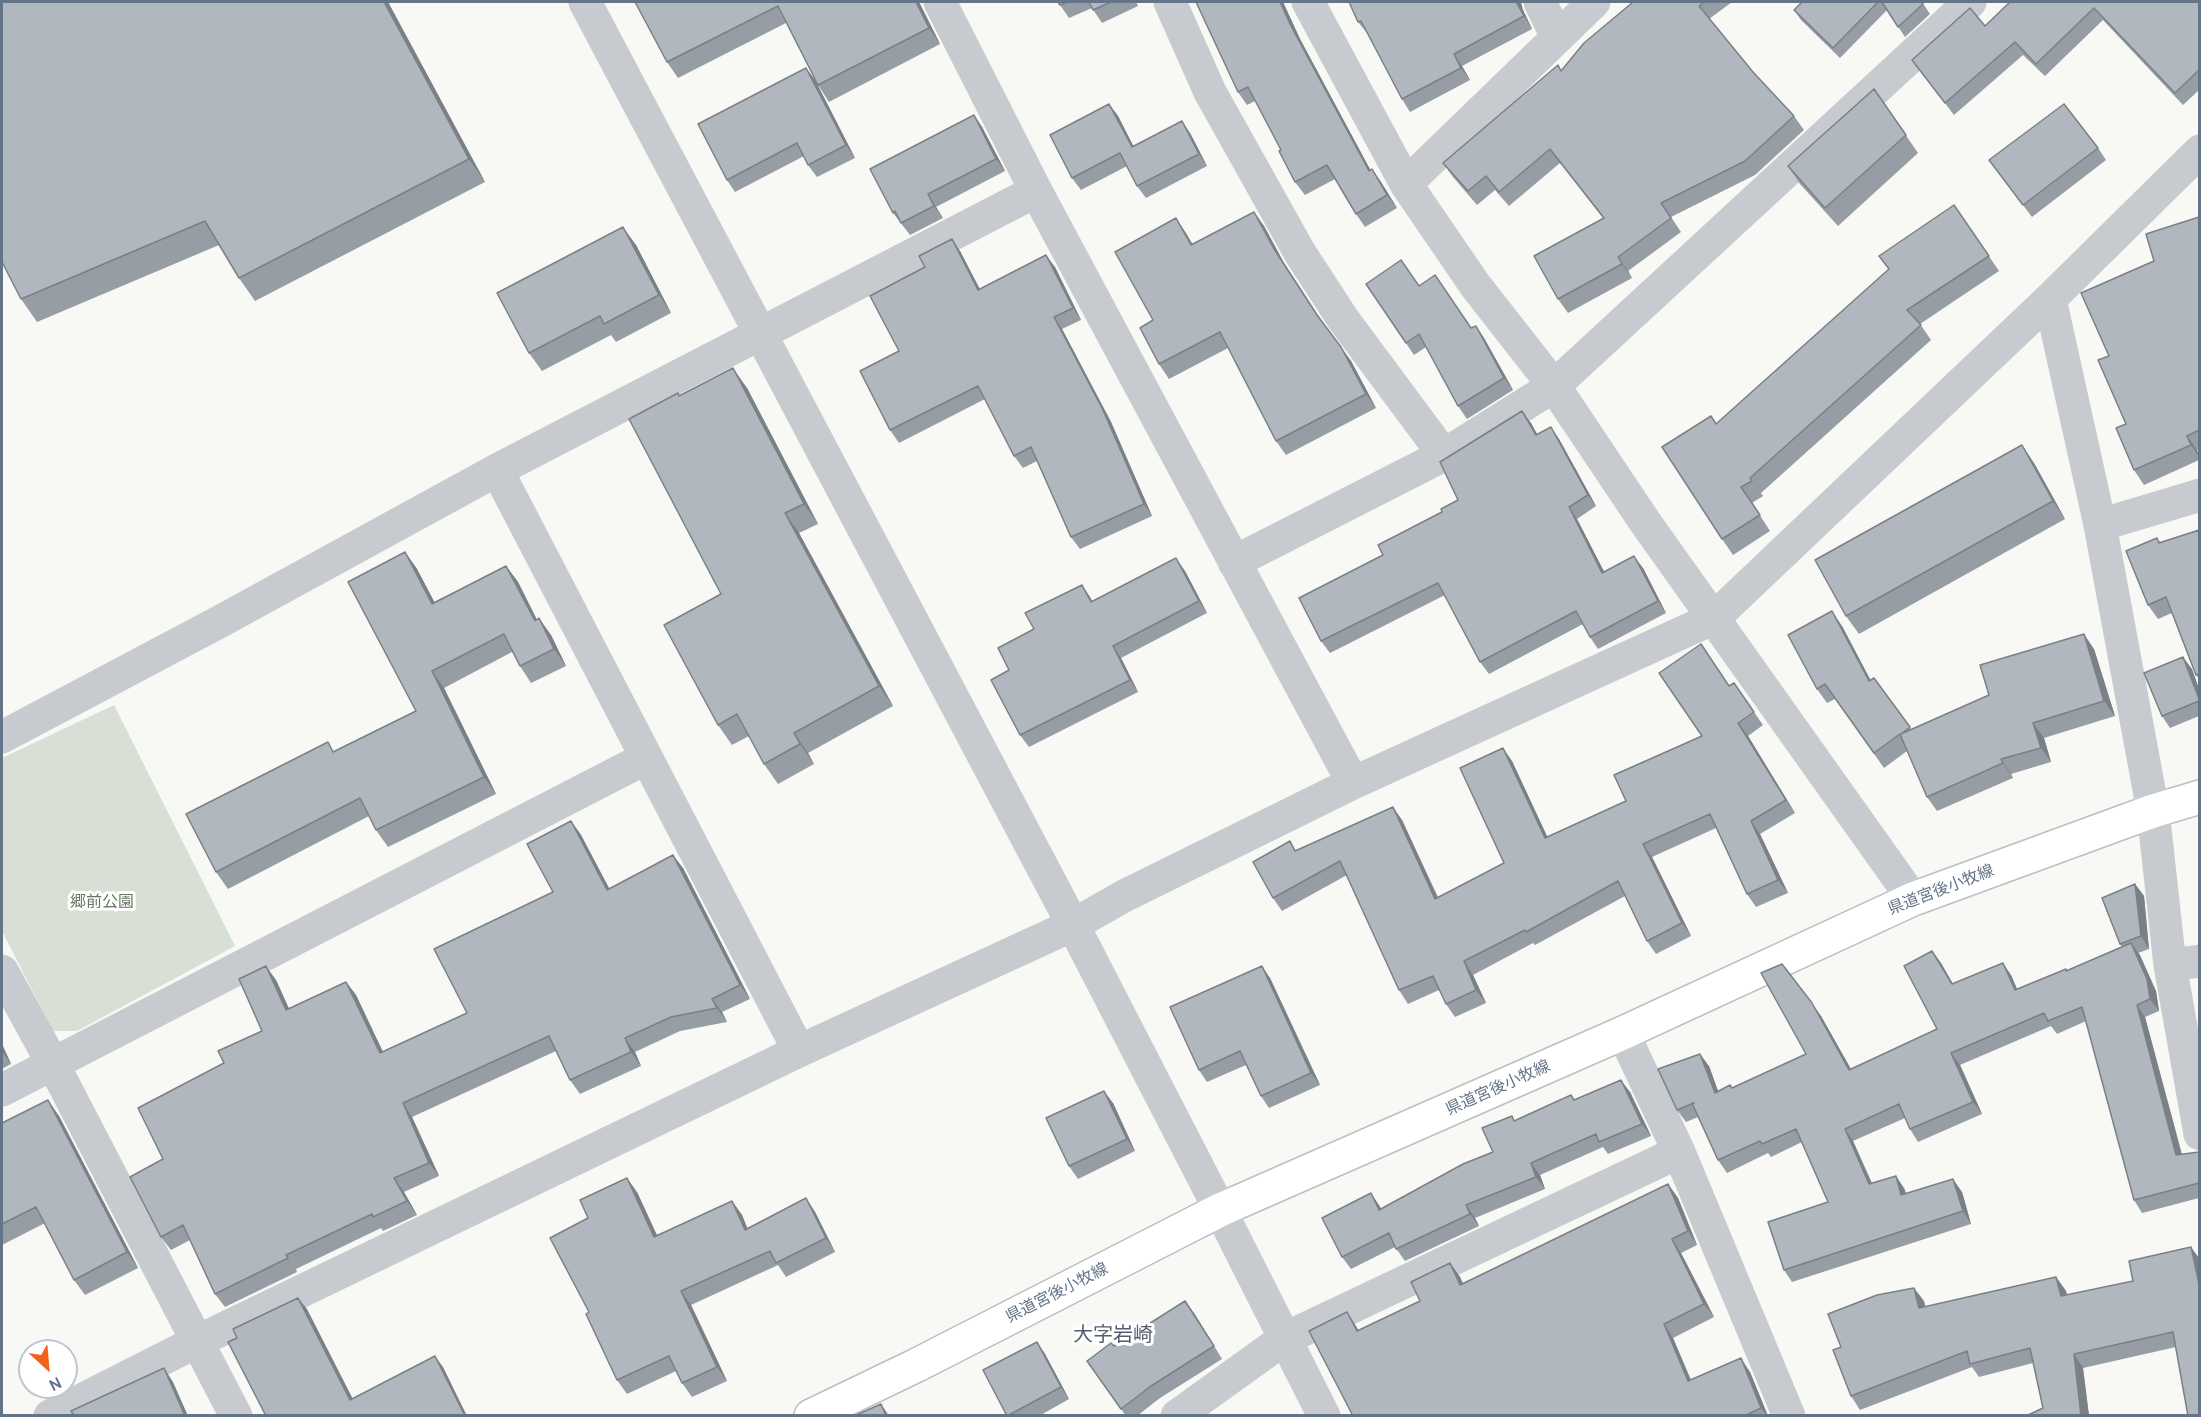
<!DOCTYPE html>
<html>
<head>
<meta charset="utf-8">
<style>
	body { margin:0 }
	#map { position:relative; width:2201px; height:1417px; overflow:hidden; background:#f8f8f4; font-family:Cabin,sans-serif }
	canvas { display:block }
	.frame { position:absolute; inset:0; border:3px solid #647489; pointer-events:none }
	.north { position:absolute; left:18px; top:1339px; width:60px; height:60px; box-sizing:border-box; background:#fff; border:2px solid #c1c7d0; border-radius:50%; rotate:154deg; font-size:16px; font-weight:700; line-height:24px; text-align:center; color:#647489 }
	.north::after { content:''; display:block; margin:auto; width:21px; height:27px; background:#f56117; clip-path:polygon(50% 0,100% 100%,50% 72%,0 100%) }
</style>
</head>
<body>
<div id="map">
<canvas width="2201" height="1417"></canvas>
<div class="frame"></div>
<div class="north">N</div>
</div>
<script>
const ctx = document.querySelector('canvas').getContext('2d');
ctx.lineJoin = 'round';
function paint(path, color) { ctx.fillStyle = color; ctx.fill(path, 'evenodd'); }
const toPath = rows => new Path2D(rows.map(r => 'M' + r).join(''));
function strokePath(path, color, width, dash) { ctx.strokeStyle = color; ctx.lineWidth = width; ctx.lineCap = dash ? 'butt' : 'round'; ctx.setLineDash(dash || []); ctx.stroke(path); }
function drawText(font, color, halo, rows, align = 'center') {
  ctx.font = font + ' Cabin,"Noto Sans JP",sans-serif'; ctx.lineWidth = 6; ctx.setLineDash([]); ctx.textBaseline = 'middle'; ctx.strokeStyle = halo; ctx.fillStyle = color; for (const [text, x, y, turn = 0] of rows) {
    ctx.save(); ctx.translate(x, y); ctx.rotate((+turn || 0) * Math.PI / 180); ctx.textAlign = isNaN(turn) ? turn : align; if (halo) ctx.strokeText(text, 0, 0); ctx.fillText(text, 0, 0); ctx.restore();
  }
}
paint(toPath([
	[114,705,235,946,77,1031,53,1031,2,931,2,758]
]), '#d8e0d5');
const secondary = toPath([
	[811,1416,917,1365,1220,1210,1623,1033,1913,899,2153,811,2200,797]
]);
strokePath(secondary, '#bbbfc5', 36);
strokePath(toPath([
	[940,2,1036,191,1353,783],
	[1170,2,1210,92,1300,253,1343,319,1444,455],
	[1308,2,1406,184,1475,285,1554,386,1645,522,1913,899],
	[1540,2,1557,37],
	[1406,184,1594,2],
	[2050,299,2100,525,2153,811,2170,965,2200,1134],
	[497,470,799,1051],
	[2100,525,2200,495],
	[1234,562,1444,455,1554,386,1970,2],
	[2,737,221,621,497,470,1036,191],
	[2170,965,2200,961],
	[2,971,53,1064,236,1416],
	[1623,1033,1679,1152,1789,1416],
	[2,1090,646,758],
	[1220,1210,1324,1416],
	[50,1416,196,1342,799,1051,1073,925,1124,896,1353,783,1714,618,2050,299,2200,151],
	[1177,1416,1284,1339,1679,1152]
]), '#c7cacf', 33);
strokePath(toPath([
	[585,2,1073,925,1220,1210]
]), '#c7cacf', 33);
strokePath(secondary, '#fff', 33);
paint(toPath([
	[388,2,485,182,255,301,239,278,219,245,37,322,21,299],
	[635,2,919,2,940,44,829,102,818,85,786,23,678,78,667,62],
	[1058,2,1136,2,1138,6,1102,23,1092,8,1069,18],
	[1196,2,1283,2,1300,39,1370,170,1372,169,1381,182,1397,208,1365,227,1356,214,1335,179,1305,195,1295,182,1281,150,1255,101,1247,105,1238,92],
	[1349,2,1523,10,1532,29,1462,66,1470,80,1410,112,1402,99,1368,34,1358,22],
	[1633,2,1732,2,1709,19,1753,72,1794,116,1804,130,1755,175,1671,217,1681,232,1628,271,1632,278,1568,313,1558,299,1603,218,1560,163,1509,206,1495,190,1477,205,1453,177,1443,163,1562,70],
	[1802,2,1922,2,1930,14,1905,37,1887,10,1840,58,1801,20,1794,10],
	[2010,2,2199,2,2199,90,2183,105,2103,20,2045,76,2023,55,1954,115,1912,60,1985,26],
	[806,68,815,80,855,158,817,177,808,165,804,156,735,192,727,180],
	[1874,89,1918,153,1838,226,1800,184,1788,166],
	[1109,104,1118,116,1133,146,1190,133,1207,166,1146,198,1137,186,1127,166,1081,190,1072,178],
	[974,115,982,127,1005,171,936,207,943,218,910,235,893,213],
	[2098,148,2106,160,2032,217,1989,160],
	[1954,205,1999,271,1920,324,1931,340,1761,493,1763,496,1752,503,1770,531,1733,555,1722,539,1716,424,1889,269],
	[1254,212,1264,226,1284,263,1323,323,1351,361,1376,408,1286,455,1276,441,1228,348,1169,379,1159,364,1176,218,1192,244],
	[2199,217,2199,449,2197,450,2199,456,2199,460,2144,485,2134,470,2126,424,2109,356,2154,261],
	[636,245,671,313,616,342,611,335,542,371,529,353],
	[960,251,980,289,1055,267,1081,320,1062,329,1111,422,1152,516,1080,549,1071,537,1037,461,1023,468,1014,456,985,399,899,443,890,430,899,351],
	[1366,284,1419,285,1471,328,1476,326,1484,338,1513,390,1467,419,1458,406,1426,347,1414,355],
	[747,388,818,524,799,533,893,706,808,753,814,764,778,784,764,764,749,736,732,745,718,725,721,594,680,396],
	[1531,423,1537,434,1559,439,1596,506,1577,519,1604,572,1643,568,1666,613,1598,649,1590,637,1583,624,1489,674,1480,662,1445,595,1330,653,1321,641,1383,555,1458,500],
	[2034,463,2065,519,1859,634,1846,616],
	[2199,530,2199,679,2196,675,2172,613,2158,619,2148,605,2157,538,2160,542],
	[405,552,417,569,434,602,506,566,518,582,537,620,551,635,566,666,531,683,520,666,512,652,444,688,496,794,388,847,376,830,369,816,228,889,216,872,335,751,416,711],
	[1185,571,1207,613,1121,658,1138,692,1029,747,1020,735,1009,670,1034,629,1090,597,1092,601],
	[1842,626,1870,680,1911,729,2094,649,2115,716,2044,738,2051,762,2011,774,2013,778,1937,811,1927,797,1907,751,1884,768,1835,699,1827,703,1817,689],
	[2192,669,2199,689,2199,716,2170,728,2162,716],
	[1734,683,1763,725,1748,736,1795,813,1760,834,1788,893,1756,907,1747,894,1716,828,1652,857,1691,936,1656,954,1647,941,1625,896,1535,945,1533,943,1473,975,1486,1003,1455,1017,1446,1004,1439,990,1408,1004,1399,990,1347,875,1282,911,1273,898,1290,841,1296,851,1402,820,1438,897,1504,863,1512,761,1547,837,1626,801,1702,736,1730,686],
	[571,821,581,835,609,889,683,868,750,999,722,1012,727,1022,680,1031,635,1052,641,1066,580,1094,570,1080,556,1051,412,1117,439,1176,404,1192,417,1215,383,1231,381,1228,296,1269,297,1272,225,1307,215,1294,190,1240,171,1250,161,1237,163,1159,224,1063,262,1031,276,980,289,1009,346,982,356,995,383,1052,467,1013,553,892],
	[2135,884,2144,896,2149,949,2138,953,2156,991,2159,1011,2145,1017,2182,1154,2199,1152,2199,1198,2142,1213,2134,1200,2086,1021,2057,1034,2051,1026,1960,1065,1982,1114,1918,1142,1910,1129,1905,1118,1853,1141,1872,1183,1904,1188,1906,1193,1962,1192,1971,1224,1792,1282,1784,1270,1828,1202,1802,1142,1771,1157,1768,1153,1727,1173,1718,1160,1698,1117,1686,1122,1677,1110,1709,1066,1718,1091,1732,1088,1806,1054,1821,1016,1851,1069,1937,1029,1932,951,1941,963,1953,984,2011,975,2017,989,2067,971,2122,947,2120,944],
	[1270,978,1320,1085,1269,1108,1261,1096,1246,1065,1207,1082,1199,1070],
	[2,1044,11,1064,2,1069],
	[1630,1092,1651,1136,1608,1154,1603,1147,1540,1175,1545,1189,1475,1218,1479,1226,1405,1261,1395,1247,1351,1269,1342,1257,1379,1205,1381,1209,1493,1152,1512,1116,1515,1121,1575,1100],
	[1113,1103,1135,1151,1078,1179,1069,1166],
	[59,1116,138,1268,85,1295,74,1280,45,1223,2,1245,2,1123],
	[1668,1184,1678,1198,1697,1245,1681,1253,1714,1317,1673,1338,1691,1380,1750,1372,1768,1416,1353,1416,1347,1312,1359,1331,1420,1301,1450,1263,1460,1277,1463,1284],
	[637,1192,657,1235,732,1201,742,1215,747,1228,806,1198,815,1212,835,1252,786,1277,778,1265,691,1305,727,1381,692,1397,682,1383,676,1371,627,1394,617,1380],
	[2199,1258,2176,1347,2083,1368,2089,1416,2026,1416,2043,1408,2033,1363,1979,1377,1972,1367,1860,1410,1851,1396,1841,1347,1924,1301,1925,1307,2056,1277,2066,1291,2067,1295,2133,1281],
	[1194,1313,1222,1359,1160,1398,1137,1416,1126,1416,1087,1361,1114,1346],
	[1037,1342,1045,1354,1069,1399,1039,1416,1007,1416]
]), '#979da4');
paint(toPath([
	[384,2,388,2,485,182,469,159],
	[916,2,919,2,940,44,929,28],
	[1280,2,1283,2,1300,39,1378,184,1369,171,1291,26],
	[1516,2,1521,2,1523,10,1532,29,1524,16],
	[1454,54,1462,66,1470,80,1461,68],
	[806,68,815,80,855,158,846,145],
	[1109,104,1118,116,1140,159,1132,147],
	[974,115,982,127,1005,171,996,159],
	[1182,121,1190,133,1207,166,1199,154],
	[1372,169,1381,182,1397,208,1387,195],
	[928,194,936,207,943,218,934,206],
	[1254,212,1264,226,1284,263,1327,329,1274,249],
	[1176,218,1186,233,1201,259,1191,245],
	[623,227,636,245,671,313,659,295],
	[952,239,960,251,986,302,978,290],
	[1046,255,1055,267,1081,320,1073,308],
	[1618,257,1628,271,1632,278,1622,264],
	[1054,317,1062,329,1111,422,1152,516,1144,504],
	[1476,326,1484,338,1513,390,1504,378],
	[1341,347,1351,361,1376,408,1366,394],
	[733,368,747,388,818,524,804,504],
	[1522,411,1531,423,1544,447,1536,435],
	[1551,427,1559,439,1596,506,1588,495],
	[2187,436,2197,450,2199,457,2191,445],
	[2022,445,2034,463,2065,519,2053,501],
	[1569,507,1577,519,1611,585,1602,573],
	[785,513,799,533,893,706,879,686],
	[405,552,417,569,444,620,432,604],
	[1634,556,1643,568,1666,613,1658,601],
	[1176,558,1185,571,1207,613,1199,601],
	[506,566,518,582,546,638,535,621],
	[1082,585,1090,597,1099,615,1091,602],
	[1832,611,1842,626,1879,696,1869,681],
	[539,618,551,635,566,666,554,649],
	[2084,634,2094,649,2115,716,2104,701],
	[1113,646,1121,658,1138,692,1130,680],
	[2183,657,2192,669,2199,689,2199,699],
	[432,671,444,688,496,794,484,777],
	[1738,723,1748,736,1795,813,1786,800],
	[2033,723,2044,738,2051,762,2041,748],
	[794,733,808,753,814,764,800,744],
	[1503,748,1512,761,1554,851,1545,838],
	[2001,759,2011,774,2013,778,2003,763],
	[1393,807,1402,820,1444,912,1435,899],
	[571,821,581,835,617,903,607,890],
	[1751,821,1760,834,1788,893,1778,880],
	[1643,844,1652,857,1691,936,1682,923],
	[673,855,683,868,750,999,740,985],
	[2135,884,2144,896,2149,949,2141,936],
	[2131,943,2140,955,2156,991,2159,1011,2150,999],
	[1932,951,1941,963,1960,997,1952,984],
	[1464,961,1473,975,1486,1003,1476,990],
	[2003,963,2011,975,2023,1003,2015,990],
	[266,966,276,980,296,1024,286,1010],
	[1262,966,1270,978,1320,1085,1311,1073],
	[346,982,356,995,390,1067,380,1053],
	[712,999,722,1012,727,1022,717,1008],
	[1812,1003,1821,1016,1858,1082,1849,1070],
	[2137,1005,2145,1017,2185,1167,2176,1155],
	[625,1038,635,1052,641,1066,631,1052],
	[2,1044,11,1064,2,1051],
	[1951,1053,1960,1065,1982,1114,1973,1102],
	[1700,1054,1709,1066,1723,1105,1715,1093],
	[1621,1080,1630,1092,1651,1136,1642,1124],
	[1104,1091,1113,1103,1135,1151,1127,1139],
	[48,1100,59,1116,138,1268,127,1252],
	[403,1103,412,1117,439,1176,429,1163],
	[1845,1129,1853,1141,1877,1196,1869,1184],
	[1531,1163,1540,1175,1545,1189,1536,1177],
	[1896,1176,1904,1188,1910,1207,1901,1195],
	[394,1178,404,1192,417,1215,407,1201],
	[627,1178,637,1192,664,1251,654,1237],
	[1953,1179,1962,1192,1971,1224,1963,1211],
	[1668,1184,1678,1198,1697,1245,1688,1231],
	[1371,1193,1379,1205,1388,1222,1379,1210],
	[806,1198,815,1212,835,1252,826,1238],
	[732,1201,742,1215,754,1244,745,1230],
	[1466,1205,1475,1218,1479,1226,1470,1214],
	[1672,1239,1681,1253,1714,1317,1704,1304],
	[2191,1247,2199,1258,2199,1284],
	[1450,1263,1460,1277,1470,1299,1460,1285],
	[2056,1277,2066,1291,2070,1310,2061,1296],
	[1914,1288,1924,1301,1929,1322,1919,1308],
	[681,1291,691,1305,727,1381,717,1367],
	[298,1298,307,1309,359,1411,350,1400],
	[1185,1301,1194,1313,1222,1359,1214,1346],
	[1347,1312,1356,1326,1366,1345,1357,1331],
	[1664,1324,1673,1338,1697,1395,1688,1381],
	[1037,1342,1045,1354,1069,1399,1061,1387],
	[2074,1354,2083,1368,2089,1416,2081,1416],
	[435,1356,443,1367,467,1416,465,1416],
	[1741,1358,1750,1372,1768,1416,1767,1416,1761,1408],
	[164,1368,173,1382,188,1416,185,1416],
	[881,1404,889,1416,886,1416]
]), '#7b8086');
const building = toPath([
	[2,2,384,2,469,159,239,278,205,221,21,299,2,262,2,2],
	[635,2,916,2,929,28,818,85,778,6,667,62,635,2],
	[1058,2,1068,2,1060,5,1058,2],
	[1089,2,1111,2,1093,10,1089,2],
	[1196,2,1280,2,1291,26,1369,171,1372,169,1387,195,1356,214,1327,165,1295,182,1279,151,1281,150,1248,87,1238,92,1196,2],
	[1349,2,1516,2,1524,16,1454,54,1461,68,1402,99,1361,21,1358,22,1349,2],
	[1633,2,1704,2,1699,6,1753,72,1794,116,1745,161,1661,203,1671,218,1618,257,1622,264,1558,299,1534,256,1604,218,1550,149,1499,192,1486,176,1468,191,1443,163,1558,65,1561,71,1584,43,1633,2],
	[1802,2,1878,2,1833,48,1794,10,1802,2],
	[1882,2,1921,2,1923,4,1898,27,1882,2],
	[2010,2,2199,2,2199,70,2175,93,2094,8,2036,64,2015,42,1945,103,1912,60,1970,8,1985,26,2010,2],
	[806,68,846,145,808,165,797,143,727,180,698,124,806,68],
	[1874,89,1906,135,1825,208,1788,166,1874,89],
	[1109,104,1132,147,1182,121,1199,154,1137,186,1120,153,1072,178,1050,135,1109,104],
	[2064,104,2098,148,2023,205,1989,160,2064,104],
	[974,115,996,159,928,194,934,206,901,223,895,211,893,213,870,169,974,115],
	[1954,205,1989,256,1907,310,1921,325,1750,478,1752,481,1741,487,1760,515,1722,539,1662,447,1711,416,1716,424,1889,269,1879,256,1954,205],
	[1254,212,1274,249,1317,315,1341,347,1366,394,1276,441,1220,332,1159,364,1140,328,1153,320,1115,252,1176,218,1191,245,1254,212],
	[2199,217,2199,430,2187,436,2191,445,2134,470,2116,428,2126,424,2098,360,2109,356,2081,293,2154,261,2146,234,2199,217],
	[623,227,659,295,604,324,600,316,529,353,497,293,623,227],
	[952,239,978,290,1046,255,1073,308,1054,317,1103,410,1144,504,1071,537,1031,447,1014,456,978,386,890,430,860,371,899,351,870,296,925,267,919,256,952,239],
	[1401,260,1419,286,1435,275,1471,328,1476,326,1504,378,1458,406,1419,334,1406,343,1366,284,1401,260],
	[733,368,804,504,785,513,879,686,794,733,800,744,764,764,737,714,718,725,664,625,721,594,629,419,678,393,679,396,733,368],
	[1522,411,1536,435,1551,427,1588,495,1569,507,1602,573,1634,556,1658,601,1590,637,1576,611,1480,662,1438,583,1321,641,1299,598,1383,555,1378,545,1442,512,1441,509,1458,500,1440,462,1522,411],
	[2022,445,2053,501,1846,616,1815,560,2022,445],
	[2199,530,2199,674,2196,675,2166,597,2148,605,2126,551,2157,538,2159,543,2199,530],
	[405,552,432,604,506,566,535,621,539,618,554,649,520,666,504,634,432,671,484,777,376,830,360,798,216,872,186,814,328,742,333,752,416,711,348,582,405,552],
	[1176,558,1199,601,1113,646,1130,680,1020,735,991,680,1009,670,998,648,1034,629,1025,613,1082,585,1091,602,1176,558],
	[1832,611,1869,681,1874,678,1910,727,1901,734,1989,695,1980,665,2084,634,2104,701,2033,723,2041,748,2001,759,2003,763,1927,797,1900,734,1874,753,1825,684,1817,689,1788,635,1832,611],
	[1701,644,1729,686,1734,683,1754,712,1738,723,1786,800,1751,821,1778,880,1747,894,1710,814,1643,844,1682,923,1647,941,1618,881,1526,932,1525,930,1464,961,1476,990,1446,1004,1433,976,1399,990,1340,861,1273,898,1253,862,1290,841,1295,851,1393,807,1435,899,1504,863,1460,768,1503,748,1545,838,1626,801,1614,775,1702,736,1659,673,1701,644],
	[2183,657,2199,699,2199,701,2162,716,2144,673,2183,657],
	[571,821,607,890,673,855,740,985,712,999,717,1008,671,1017,625,1038,631,1052,570,1080,549,1036,403,1103,429,1163,394,1178,407,1201,373,1217,372,1214,286,1255,288,1258,215,1294,183,1225,161,1237,130,1177,163,1159,138,1108,224,1063,218,1051,262,1031,239,979,266,966,286,1010,346,982,380,1053,467,1013,434,949,553,892,527,844,571,821],
	[2135,884,2141,936,2120,944,2102,898,2135,884],
	[2131,943,2147,979,2150,999,2137,1005,2176,1155,2199,1152,2199,1183,2134,1200,2082,1007,2048,1021,2044,1013,1951,1053,1973,1102,1910,1129,1899,1104,1845,1129,1869,1184,1896,1176,1901,1195,1953,1179,1963,1211,1784,1270,1768,1222,1828,1202,1796,1129,1762,1144,1760,1141,1718,1160,1692,1103,1694,1103,1677,1110,1658,1069,1700,1054,1715,1093,1730,1085,1732,1088,1806,1054,1761,973,1782,964,1812,1003,1849,1070,1937,1029,1904,966,1932,951,1952,984,2003,963,2015,990,2066,969,2066,971,2131,943],
	[1262,966,1311,1073,1261,1096,1240,1051,1199,1070,1170,1007,1262,966],
	[1621,1080,1642,1124,1599,1142,1596,1134,1531,1163,1536,1177,1466,1205,1470,1214,1396,1249,1389,1233,1342,1257,1322,1218,1371,1193,1379,1210,1463,1164,1493,1152,1482,1128,1512,1116,1514,1121,1571,1095,1574,1100,1621,1080],
	[1104,1091,1127,1139,1069,1166,1046,1118,1104,1091],
	[48,1100,127,1252,74,1280,36,1207,2,1224,2,1123,48,1100],
	[627,1178,654,1237,732,1201,745,1230,806,1198,826,1238,776,1263,770,1251,681,1291,717,1367,682,1383,669,1356,617,1380,586,1314,589,1312,550,1238,588,1218,580,1200,627,1178],
	[1668,1184,1688,1231,1672,1239,1704,1304,1664,1324,1688,1381,1741,1358,1761,1408,1744,1416,1353,1416,1309,1331,1347,1312,1357,1331,1420,1301,1411,1282,1450,1263,1460,1285,1668,1184],
	[2191,1247,2199,1284,2199,1416,2188,1416,2173,1332,2074,1354,2081,1416,2026,1416,2043,1408,2030,1348,1970,1364,1967,1351,1851,1396,1833,1350,1841,1347,1828,1314,1877,1295,1914,1288,1919,1308,2056,1277,2061,1296,2133,1281,2129,1261,2191,1247],
	[298,1298,350,1400,435,1356,465,1416,266,1416,228,1342,237,1338,233,1329,298,1298],
	[1185,1301,1214,1346,1151,1386,1121,1409,1087,1361,1111,1343,1114,1346,1185,1301],
	[1037,1342,1061,1387,1007,1416,983,1370,1037,1342],
	[164,1368,185,1416,69,1416,73,1414,71,1411,164,1368],
	[881,1404,886,1416,854,1416,881,1404]
]);
paint(building, '#b0b7bf');
strokePath(building, '#7b8086', 1.5);
drawText('16px', '#647489', '#fff', [
	["県道宮後小牧線",1941,890,-21],
	["県道宮後小牧線",1498,1088,-24],
	["県道宮後小牧線",1057,1293,-27]
]);
drawText('16px', '#627a5f', '#fff', [
	["郷前公園",102,902]
]);
drawText('20px', '#525e6d', '#fff', [
	["大字岩崎",1113,1335]
]);
</script>
</body>
</html>
